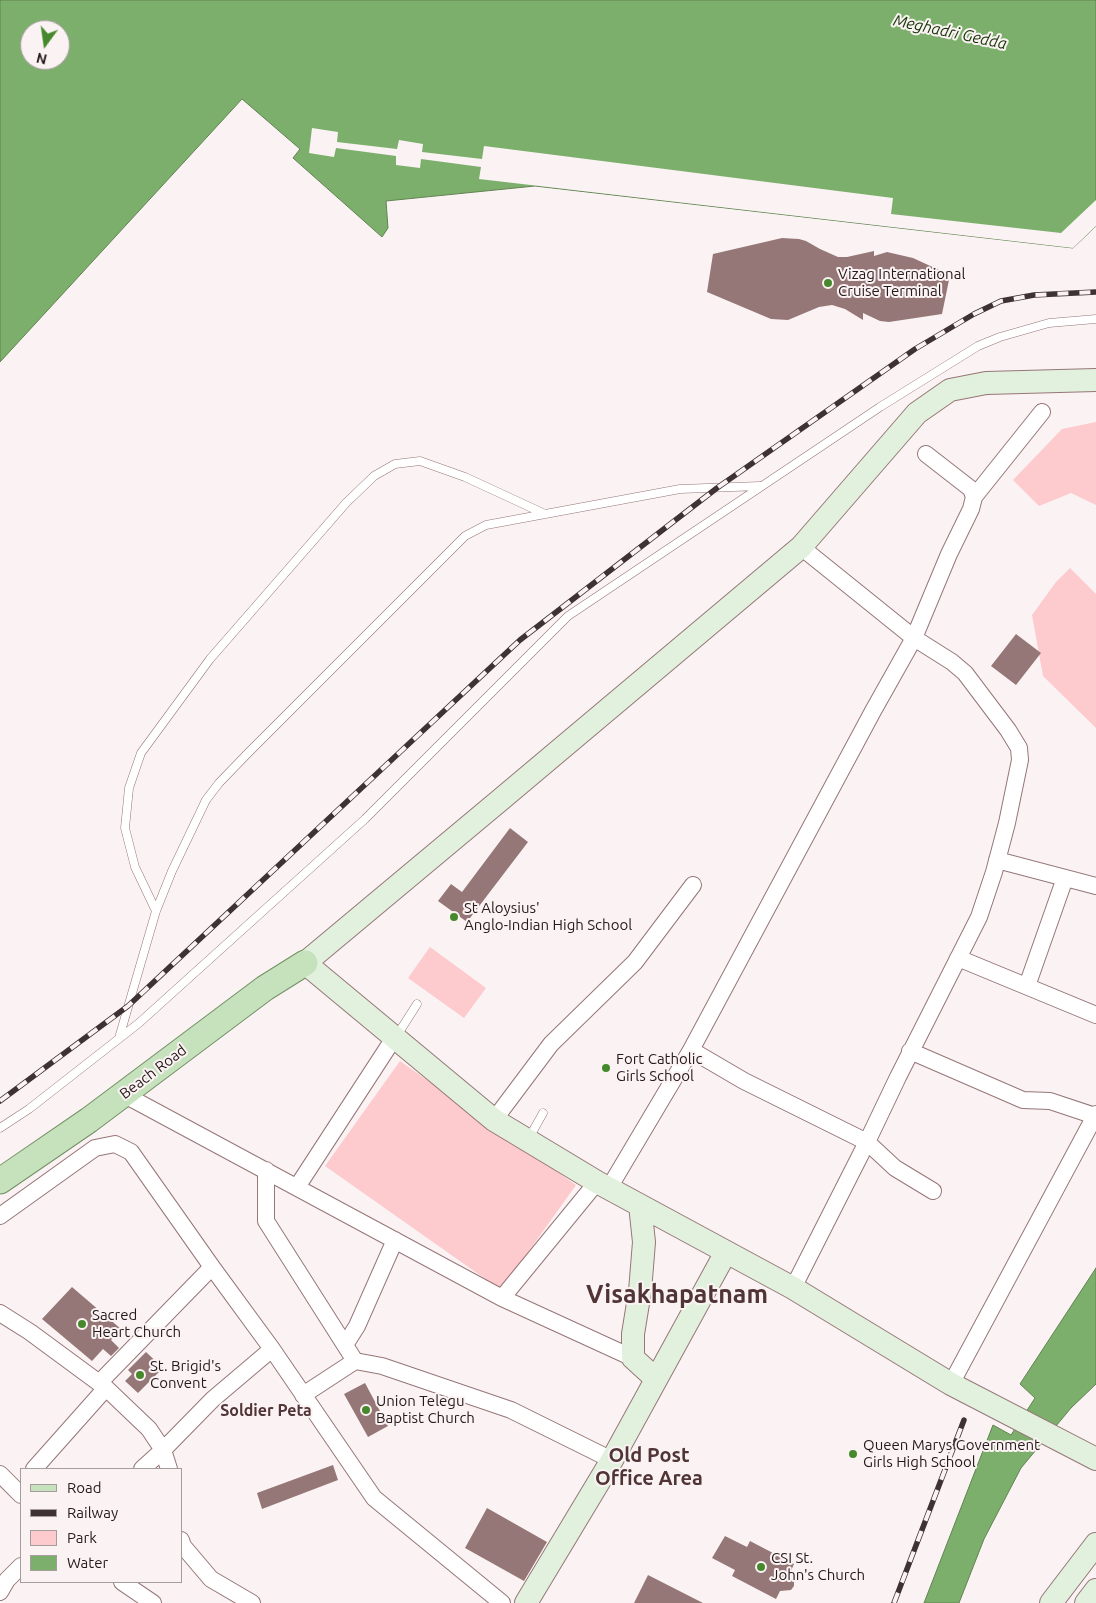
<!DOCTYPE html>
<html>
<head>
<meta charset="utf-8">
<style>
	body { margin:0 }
	#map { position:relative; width:1096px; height:1603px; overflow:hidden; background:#fbf3f3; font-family:Ubuntu,sans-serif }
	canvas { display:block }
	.legend { position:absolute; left:20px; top:1468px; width:162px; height:115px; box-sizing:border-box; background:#fbf3f3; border:1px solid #a59c9c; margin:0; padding:6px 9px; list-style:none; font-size:15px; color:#25191a }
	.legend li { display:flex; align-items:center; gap:10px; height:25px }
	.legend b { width:25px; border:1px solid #a59c9c }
	.north { position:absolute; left:20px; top:20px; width:50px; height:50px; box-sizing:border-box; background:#fbf3f3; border:1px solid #a59c9c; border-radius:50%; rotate:194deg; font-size:14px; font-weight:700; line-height:20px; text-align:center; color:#25191a }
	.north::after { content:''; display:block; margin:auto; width:18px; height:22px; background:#46892c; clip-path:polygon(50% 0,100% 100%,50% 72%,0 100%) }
</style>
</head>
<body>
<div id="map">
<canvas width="1096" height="1603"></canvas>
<ul class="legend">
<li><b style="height:6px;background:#c5e2bc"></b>Road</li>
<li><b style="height:6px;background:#3e3233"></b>Railway</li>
<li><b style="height:14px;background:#fdcacd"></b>Park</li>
<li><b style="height:14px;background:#7caf6b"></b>Water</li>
</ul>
<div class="north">N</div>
</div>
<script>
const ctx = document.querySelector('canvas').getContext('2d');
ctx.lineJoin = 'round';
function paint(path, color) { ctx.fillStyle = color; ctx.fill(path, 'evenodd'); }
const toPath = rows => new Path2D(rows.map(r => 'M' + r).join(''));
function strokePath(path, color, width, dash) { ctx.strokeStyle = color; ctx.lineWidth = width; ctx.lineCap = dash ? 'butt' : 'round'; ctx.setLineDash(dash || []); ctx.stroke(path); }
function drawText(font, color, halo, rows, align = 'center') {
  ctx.font = font + ' Ubuntu,sans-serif'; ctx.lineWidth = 4; ctx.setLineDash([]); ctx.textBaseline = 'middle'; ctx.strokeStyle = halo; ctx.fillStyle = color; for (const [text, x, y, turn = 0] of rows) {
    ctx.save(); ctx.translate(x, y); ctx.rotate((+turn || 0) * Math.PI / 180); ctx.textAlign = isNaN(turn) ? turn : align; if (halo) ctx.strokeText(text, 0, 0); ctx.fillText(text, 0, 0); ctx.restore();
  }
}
paint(toPath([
	[1096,422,1096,505,1071,493,1039,506,1013,480,1062,429],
	[1070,568,1096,594,1096,728,1043,676,1032,615,1056,582],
	[430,947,486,988,464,1018,408,978],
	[400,1061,576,1185,501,1290,325,1166]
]), '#fdcacd');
const water = toPath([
	[0,0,1096,0,1096,226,1073,248,535,186,386,201,388,228,382,237,293,158,300,149,242,99,0,362,0,0],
	[30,30,60,30,60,60,30,60,30,30],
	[1096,1268,1096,1384,1071,1408,1021,1468,984,1539,959,1603,924,1603,993,1425,1011,1435,1035,1398,1020,1384,1096,1268]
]);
paint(water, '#7caf6b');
strokePath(water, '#628253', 1);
paint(toPath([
	[312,128,338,132,337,142,397,149,399,140,423,144,422,152,482,159,484,146,893,198,891,214,1061,233,1096,200,1096,226,1073,248,479,179,481,167,421,159,420,168,396,165,396,156,336,148,334,157,309,153]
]), '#fbf3f3');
paint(toPath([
	[782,238,799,239,806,241,820,249,838,257,847,257,874,251,874,256,887,252,913,258,950,275,942,314,889,322,880,321,863,313,863,320,845,309,832,305,819,307,788,320,771,319,707,292,713,254],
	[1016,634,1041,653,1016,685,991,666],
	[510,828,528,842,467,922,438,901,451,884,462,892],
	[72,1287,121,1329,111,1340,119,1348,111,1356,103,1349,92,1361,42,1319],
	[146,1352,163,1368,138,1393,125,1381,132,1374,128,1370],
	[365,1383,388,1426,368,1437,344,1394],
	[333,1465,338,1480,262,1509,257,1493],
	[487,1508,547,1542,524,1581,465,1548],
	[725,1536,747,1547,750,1541,794,1564,790,1573,794,1580,794,1586,791,1590,780,1591,776,1599,732,1576,735,1570,712,1558],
	[648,1575,703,1603,634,1603]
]), '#967778');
const lane = toPath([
	[156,911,135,867,125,828,129,788,141,753,210,659,346,503,374,476,395,464,420,461,465,477,545,514],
	[396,1037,417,1004],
	[119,1038,156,911,172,871,206,800,219,783,249,752,465,536,486,525,680,489,760,486],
	[0,1128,29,1109,139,1023,365,819,568,616,880,407,978,346,1000,337,1049,323,1096,319],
	[529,1138,543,1113]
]);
const street = toPath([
	[974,497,1042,412],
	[997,860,1096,886],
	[958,958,1096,1015],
	[1027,986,1065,878],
	[691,1050,744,1081,867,1142,895,1168,933,1191],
	[910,1051,1023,1100,1050,1101,1095,1116],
	[123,1094,502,1298,633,1358],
	[494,1120,551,1044,635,962,693,885],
	[266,1170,266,1221,355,1361],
	[297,1187,394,1038],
	[609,1188,691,1050,873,711,914,638,949,554,971,509,974,497,971,489,926,454],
	[0,1216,95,1148,115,1144,131,1152,212,1267,272,1349,374,1498,502,1603],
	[793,1288,867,1142,898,1077,979,917,994,872,1007,823,1020,760,1019,748,1008,730,965,673,952,662,914,638,801,547],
	[502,1298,597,1182],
	[0,1313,30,1332,106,1388,149,1429,163,1450,169,1469],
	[345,1345,357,1326,395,1240],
	[99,1383,212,1267],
	[951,1384,1096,1114],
	[303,1395,355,1361,382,1366,511,1410,612,1460],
	[34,1469,106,1388],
	[142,1469,163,1450,213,1399,272,1349],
	[0,1474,21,1495],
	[181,1540,183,1546,211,1579,252,1603],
	[122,1582,153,1603],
	[0,1592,7,1580,21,1566]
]);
const secondary = toPath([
	[1096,380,986,383,950,390,917,413,801,547,499,801,305,963,494,1120,597,1182,793,1288,951,1384,1096,1459],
	[640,1205,644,1242,640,1291,633,1334,633,1358,656,1379],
	[526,1603,612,1460,726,1252],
	[1051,1603,1096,1544],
	[1086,1603,1096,1590]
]);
const primary = toPath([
	[0,1181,89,1120,265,988,305,963]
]);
strokePath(lane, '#967678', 9);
strokePath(street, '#967678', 18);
strokePath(secondary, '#967678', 24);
strokePath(primary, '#748f66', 27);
strokePath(lane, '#fff', 8);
strokePath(street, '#fff', 16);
strokePath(secondary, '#e2f1dd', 22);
strokePath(primary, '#c5e2bc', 25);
const rail = toPath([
	[0,1101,128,1006,520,640,717,488,915,349,974,314,1001,301,1034,295,1096,292],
	[894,1603,964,1420]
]);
strokePath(rail, '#3e3233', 5.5);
strokePath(rail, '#fbf3f3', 4, [11]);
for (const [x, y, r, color] of [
	[828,283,5,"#46892c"],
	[454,917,5,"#46892c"],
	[606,1068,5,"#46892c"],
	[82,1324,5,"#46892c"],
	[140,1375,5,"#46892c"],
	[366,1410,5,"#46892c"],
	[853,1454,5,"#46892c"],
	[761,1567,5,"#46892c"]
]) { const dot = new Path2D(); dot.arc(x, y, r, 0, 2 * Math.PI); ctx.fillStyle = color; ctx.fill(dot); strokePath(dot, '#fbf3f3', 2); }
drawText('15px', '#25191a', '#fbf3f3', [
	["Vizag International",838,274],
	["Cruise Terminal",838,291],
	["St Aloysius'",464,908],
	["Anglo-Indian High School",464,925],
	["Fort Catholic",616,1059],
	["Girls School",616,1076],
	["Sacred",92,1315],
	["Heart Church",92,1332],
	["St. Brigid's",150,1366],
	["Convent",150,1383],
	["Union Telegu",376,1401],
	["Baptist Church",376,1418],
	["Queen Marys Government",863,1445],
	["Girls High School",863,1462],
	["CSI St.",771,1558],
	["John's Church",771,1575]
], 'left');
drawText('15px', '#25191a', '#fbf3f3', [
	["Beach Road",153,1072,-37]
]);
drawText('italic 16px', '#133404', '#fbf3f3', [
	["Meghadri Gedda",950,32,12]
]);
drawText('bold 16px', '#503436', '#fbf3f3', [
	["Soldier Peta",266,1411]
]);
drawText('bold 20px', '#503436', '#fbf3f3', [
	["Old Post",649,1455],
	["Office Area",649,1478]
]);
drawText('bold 25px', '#503436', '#fbf3f3', [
	["Visakhapatnam",677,1295]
]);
</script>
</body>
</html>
